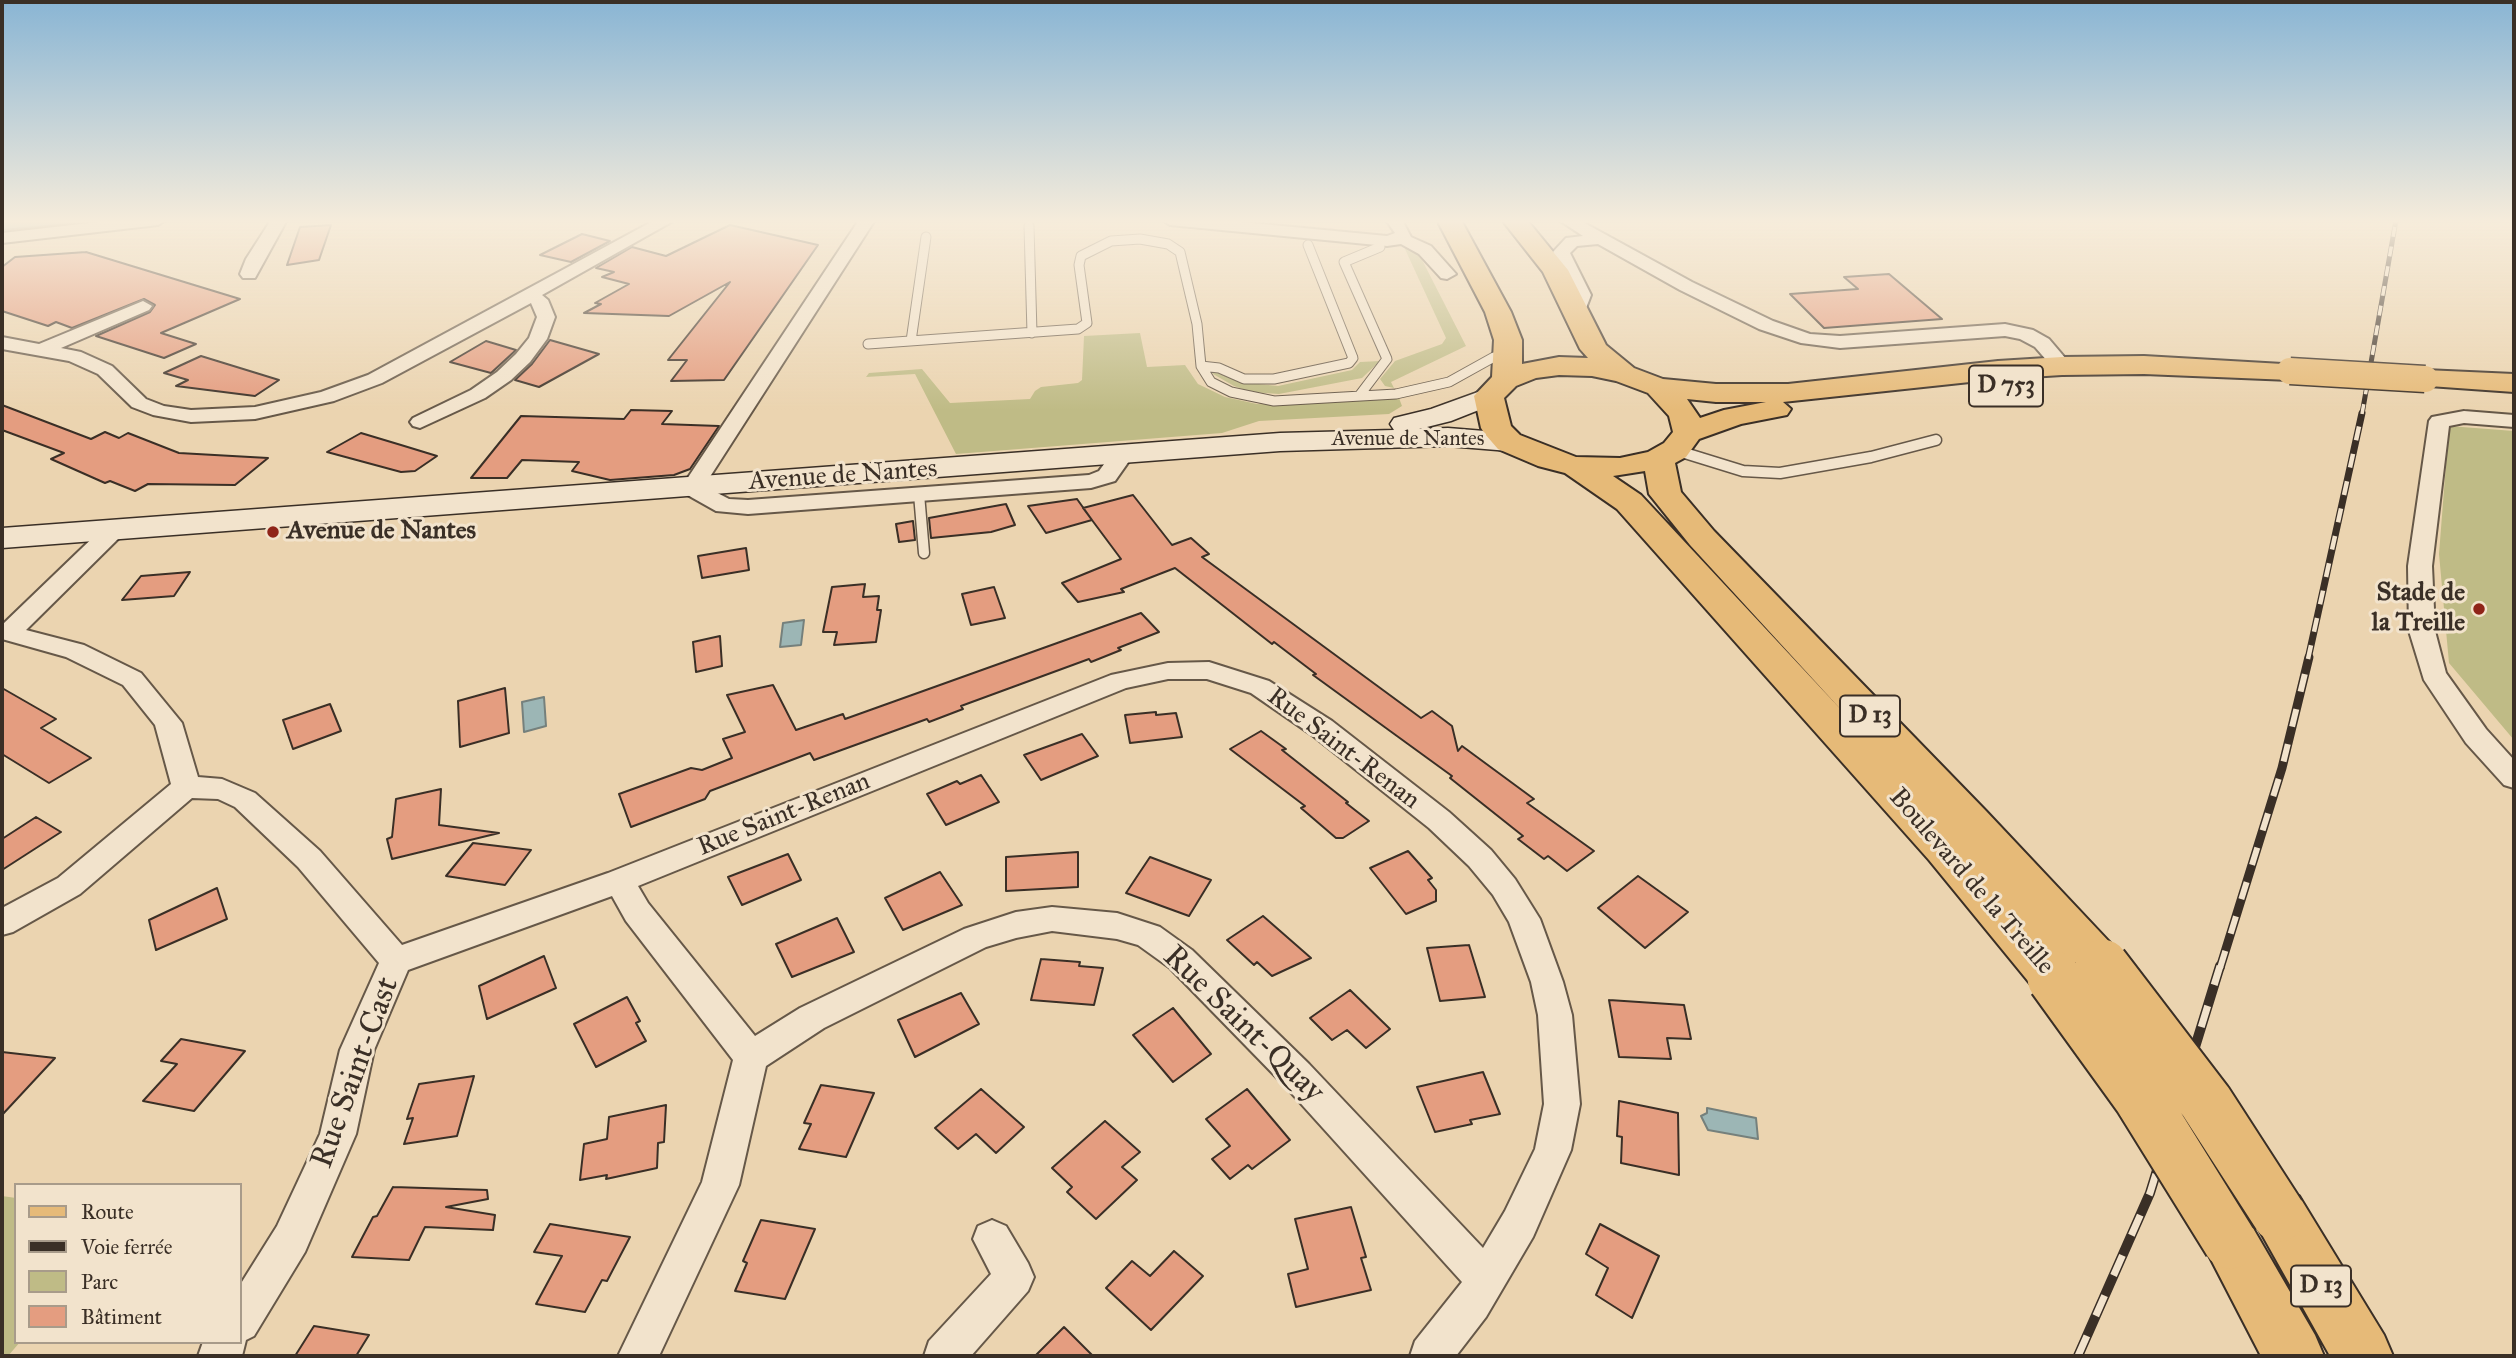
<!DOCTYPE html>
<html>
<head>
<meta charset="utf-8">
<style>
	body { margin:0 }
	#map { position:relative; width:2516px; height:1358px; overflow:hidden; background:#ebd4b0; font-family:"IM FELL Great Primer",serif }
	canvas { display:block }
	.frame { position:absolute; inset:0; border:4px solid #3a2f26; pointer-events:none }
	.legend { position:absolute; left:14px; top:1183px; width:228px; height:161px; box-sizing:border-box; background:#f2e3cc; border:2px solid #a89b8a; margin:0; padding:9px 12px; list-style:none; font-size:21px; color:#3a2f26 }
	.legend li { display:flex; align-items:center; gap:14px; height:35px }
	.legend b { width:35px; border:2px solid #a89b8a }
</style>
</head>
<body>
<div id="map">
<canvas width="2516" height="1358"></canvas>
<div class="frame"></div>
<ul class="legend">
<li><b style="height:9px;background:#e6ba78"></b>Route</li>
<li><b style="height:9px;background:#3a2f26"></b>Voie ferrée</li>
<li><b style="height:19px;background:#bfbb86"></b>Parc</li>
<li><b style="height:19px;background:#e49d80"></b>Bâtiment</li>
</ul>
</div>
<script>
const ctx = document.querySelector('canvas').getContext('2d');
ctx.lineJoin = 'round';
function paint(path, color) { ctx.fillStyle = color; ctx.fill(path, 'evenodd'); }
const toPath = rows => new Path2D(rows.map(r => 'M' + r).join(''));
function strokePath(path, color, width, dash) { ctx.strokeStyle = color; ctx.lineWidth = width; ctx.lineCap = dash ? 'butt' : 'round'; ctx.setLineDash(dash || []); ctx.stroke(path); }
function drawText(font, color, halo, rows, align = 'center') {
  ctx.font = font + ' "IM FELL Great Primer",serif'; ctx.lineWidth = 6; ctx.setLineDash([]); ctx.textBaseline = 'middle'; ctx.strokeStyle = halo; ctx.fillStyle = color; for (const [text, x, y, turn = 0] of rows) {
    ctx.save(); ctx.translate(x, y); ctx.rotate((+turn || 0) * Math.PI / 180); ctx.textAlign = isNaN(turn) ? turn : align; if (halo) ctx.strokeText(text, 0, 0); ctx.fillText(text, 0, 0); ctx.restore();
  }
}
paint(toPath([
	[1404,247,1416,248,1466,346,1391,382,1394,388,1385,386,1380,379,1395,361,1442,344,1446,338],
	[1140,333,1147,367,1185,365,1198,384,1225,397,1257,404,1286,405,1399,398,1402,406,1389,414,1259,421,1222,433,956,454,915,374,866,377,869,373,922,369,950,403,1030,399,1035,391,1041,387,1078,383,1082,380,1084,336],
	[1380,361,1362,378,1279,394,1251,392,1234,386,1213,374,1211,370,1239,382,1278,386,1352,370,1360,362],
	[2449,426,2514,431,2514,740,2449,663,2439,554],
	[2,1196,16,1198,16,1342,20,1342,8,1356,2,1356]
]), '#bfbb86');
const water = toPath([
	[2,220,111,220,2,230,2,220],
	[804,620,801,645,780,647,783,623,804,620],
	[544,697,546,726,524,732,522,702,544,697],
	[1707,1108,1756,1118,1758,1139,1708,1130,1701,1116,1707,1113,1707,1108]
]);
paint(water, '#9cb6b5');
strokePath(water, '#75807c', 2);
const building = toPath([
	[331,225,319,260,287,265,300,227,331,225],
	[730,225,818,245,724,380,671,381,687,360,668,360,730,282,669,316,584,313,601,304,595,303,629,284,602,277,614,272,596,268,632,247,666,256,730,225],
	[582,234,610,241,571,262,540,255,582,234],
	[86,252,240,299,161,333,196,344,164,358,96,336,150,312,155,305,144,299,72,328,56,322,48,326,2,311,2,267,15,257,86,252],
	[1889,274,1942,319,1824,328,1790,294,1858,289,1844,277,1889,274],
	[550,340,599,354,539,387,515,380,532,364,550,340],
	[486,341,516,350,491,373,450,362,486,341],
	[201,356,279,380,255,396,176,386,188,380,164,373,201,356],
	[2,405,91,439,105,432,119,438,128,433,179,453,268,458,235,485,148,484,135,491,110,481,105,483,51,459,64,453,2,430,2,405],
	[631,410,672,411,662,424,719,426,690,469,674,475,610,480,572,471,579,462,522,460,507,478,471,478,521,416,624,419,631,410],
	[361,433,401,445,437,456,415,471,401,472,327,452,361,433],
	[1133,495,1172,545,1191,538,1209,554,1202,557,1421,718,1432,711,1452,726,1458,751,1462,746,1534,799,1527,803,1594,851,1567,871,1548,856,1544,859,1518,839,1523,836,1450,778,1452,776,1313,675,1316,674,1274,642,1272,644,1175,568,1121,589,1124,592,1078,602,1062,583,1121,559,1083,508,1133,495],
	[1077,499,1092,520,1046,533,1028,506,1077,499],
	[1006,504,1015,525,991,532,931,538,929,518,1006,504],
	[913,521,915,540,899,542,896,524,913,521],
	[746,548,749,570,702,578,698,556,746,548],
	[190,572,174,596,122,600,141,576,190,572],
	[865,584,863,597,879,596,877,610,881,610,876,642,834,645,837,632,823,632,832,587,865,584],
	[994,587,1005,618,971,625,962,594,994,587],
	[1141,613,1159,632,1118,648,1121,650,1091,662,1089,659,961,706,963,709,929,722,927,719,814,760,810,753,710,791,705,799,631,827,619,794,691,768,702,770,732,758,723,739,745,732,727,695,773,685,796,730,843,714,845,719,1141,613],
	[720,636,722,666,696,672,693,642,720,636],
	[2,688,56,719,41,728,91,758,49,783,2,754,2,688],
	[505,688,509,733,460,747,458,701,505,688],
	[330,704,341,731,293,749,283,720,330,704],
	[1156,712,1156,715,1176,713,1182,737,1130,743,1125,715,1156,712],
	[1261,731,1286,749,1282,750,1348,802,1346,803,1369,821,1343,838,1336,838,1301,808,1305,806,1230,749,1261,731],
	[1082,734,1098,756,1041,780,1024,755,1082,734],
	[981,775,999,802,946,825,927,794,957,781,960,784,981,775],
	[441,789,439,825,499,833,392,859,387,839,392,837,396,799,441,789],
	[36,817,61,832,2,870,2,839,36,817],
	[473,843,531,850,505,885,446,876,473,843],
	[1408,851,1432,878,1428,880,1436,890,1436,901,1406,914,1370,868,1408,851],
	[1078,852,1078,887,1006,891,1006,857,1078,852],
	[788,854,801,880,742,905,728,877,788,854],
	[1150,857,1211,880,1189,916,1126,893,1150,857],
	[940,872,962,905,903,930,885,898,940,872],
	[1638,876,1688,912,1645,948,1598,908,1638,876],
	[217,888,227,919,156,950,149,920,217,888],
	[1263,916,1311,958,1272,976,1257,962,1254,965,1227,940,1263,916],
	[837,918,854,952,792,977,776,944,837,918],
	[1469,945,1485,997,1440,1001,1427,948,1469,945],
	[544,956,556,988,487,1019,479,986,544,956],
	[1041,959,1080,962,1079,966,1103,968,1094,1005,1031,1000,1041,959],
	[1350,990,1390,1029,1366,1048,1347,1030,1332,1040,1310,1018,1350,990],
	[961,993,979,1024,915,1057,898,1020,961,993],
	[627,997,640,1021,636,1023,646,1041,596,1067,574,1024,627,997],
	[1609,1000,1684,1005,1691,1039,1667,1038,1671,1059,1619,1057,1609,1000],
	[1173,1008,1211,1054,1173,1082,1133,1035,1173,1008],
	[181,1039,245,1051,194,1111,143,1101,177,1064,161,1061,181,1039],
	[2,1052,55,1058,2,1115,2,1052],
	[1483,1072,1500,1114,1470,1120,1472,1124,1435,1132,1417,1087,1483,1072],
	[474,1076,457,1136,404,1144,413,1118,407,1119,419,1084,474,1076],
	[821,1085,874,1093,846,1157,799,1149,811,1124,804,1123,821,1085],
	[981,1089,1024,1127,996,1153,976,1134,958,1149,935,1128,981,1089],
	[1247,1089,1290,1140,1252,1169,1248,1165,1230,1179,1212,1159,1230,1146,1206,1119,1247,1089],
	[1619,1101,1678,1113,1679,1175,1621,1163,1622,1137,1617,1136,1619,1101],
	[666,1105,664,1142,658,1143,657,1168,606,1179,607,1175,580,1180,584,1144,607,1139,609,1117,666,1105],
	[1105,1121,1140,1152,1122,1167,1137,1180,1096,1219,1067,1192,1072,1187,1052,1168,1105,1121],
	[393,1187,487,1190,488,1199,446,1207,495,1215,493,1230,425,1227,409,1260,352,1257,373,1217,377,1216,393,1187],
	[1351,1207,1366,1257,1361,1258,1371,1290,1296,1307,1288,1274,1308,1269,1295,1219,1351,1207],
	[761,1220,815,1229,785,1299,735,1291,747,1263,743,1261,761,1220],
	[550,1224,630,1237,607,1281,602,1280,585,1312,536,1304,562,1256,534,1252,550,1224],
	[1600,1224,1659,1256,1632,1318,1596,1295,1608,1268,1586,1254,1600,1224],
	[1174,1251,1203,1276,1151,1330,1106,1288,1132,1261,1150,1276,1174,1251],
	[314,1326,369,1335,356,1356,295,1356,314,1326],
	[1064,1327,1093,1356,1035,1356,1064,1327]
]);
paint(building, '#e49d80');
strokePath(building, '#3a2f26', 2);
const serviceFar1 = toPath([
	[1029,226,1032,333],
	[911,341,926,237],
	[868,344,1078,329,1087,323,1079,265,1081,256,1111,241,1140,239,1168,244,1180,252,1197,324,1201,366,1211,382,1231,392,1274,401,1396,394,1449,382,1494,357,1509,358],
	[1201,366,1219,368,1244,379,1274,379,1349,363,1353,358,1308,245],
	[1359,396,1387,359,1344,262,1380,247]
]);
const service = toPath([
	[1675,450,1743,471,1780,473,1871,457,1936,440],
	[919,494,924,553]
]);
const minor = toPath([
	[116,220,166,220,158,225,2,243,2,233,116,220],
	[271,220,287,220,255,278,243,278,240,274,246,259,271,220],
	[655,220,675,220,542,295,548,300,555,317,547,339,530,362,511,380,485,398,420,428,413,426,410,422,413,418,471,390,497,372,516,354,529,338,537,317,531,303,382,383,334,401,255,419,191,422,153,415,132,407,98,374,69,361,2,349,2,337,39,344,143,301,152,306,149,310,61,348,81,352,112,366,146,399,164,406,191,410,255,407,321,392,368,375,655,220],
	[859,220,875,220,704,486,729,499,748,500,1089,475,1099,471,1115,449,1131,449,1134,454,1115,481,1091,488,748,514,716,511,684,493,681,488,859,220],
	[1162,220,1220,220,1387,236,1395,233,1386,220,1402,220,1411,237,1431,246,1456,274,1447,279,1441,278,1419,254,1401,244,1387,246,1170,225,1162,220],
	[1559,220,1579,220,1692,282,1773,321,1810,334,1840,336,2005,324,2033,330,2049,339,2072,366,2062,372,2055,370,2035,347,2020,339,2005,336,1840,348,1801,343,1759,329,1680,290,1598,244,1577,246,1570,253,1591,295,1583,316,1571,316,1568,312,1573,295,1553,252,1566,238,1583,236,1559,220],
	[2464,411,2514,415,2514,427,2464,423,2449,426,2432,566,2435,631,2446,673,2486,729,2514,760,2514,788,2504,785,2466,743,2424,680,2409,631,2408,566,2429,421,2432,417,2464,411],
	[115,522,123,524,126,529,123,534,26,630,84,645,141,673,182,723,198,777,222,779,255,793,320,851,402,945,608,873,1111,675,1168,663,1209,662,1269,681,1332,721,1449,812,1491,850,1515,879,1540,919,1563,982,1572,1015,1580,1104,1571,1150,1533,1237,1486,1317,1456,1356,1410,1356,1415,1341,1462,1282,1285,1086,1170,968,1138,945,1117,939,1052,931,1016,938,986,947,824,1028,766,1066,739,1185,659,1356,618,1356,702,1182,733,1060,626,921,612,896,408,970,374,1050,356,1134,305,1252,254,1336,246,1340,242,1356,198,1356,203,1342,240,1342,240,1285,277,1226,320,1134,340,1050,379,963,298,867,235,807,218,799,192,798,80,894,13,932,2,935,2,908,58,878,171,784,155,725,123,685,66,657,2,639,2,625,107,524,115,522],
	[1168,679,1207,679,1251,693,1312,735,1429,828,1469,866,1493,895,1509,922,1531,982,1538,1015,1544,1104,1535,1149,1505,1211,1483,1248,1309,1064,1192,950,1160,927,1117,913,1052,907,1016,912,964,929,800,1008,755,1036,648,903,638,886,1126,688,1168,679],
	[992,1220,1006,1226,1028,1263,1034,1277,1028,1291,971,1356,924,1356,929,1341,991,1274,973,1239,978,1226,992,1220]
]);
const secondary = toPath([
	[1489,388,1499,390,1503,396,1499,402,1451,421,1419,429,1448,428,1509,433,1519,436,1524,442,1519,448,1509,451,1448,446,1280,451,2,548,2,528,1280,433,1394,430,1390,424,1394,418,1431,409,1489,388]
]);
const primary = toPath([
	[1437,220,1461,220,1511,312,1522,340,1522,364,1559,357,1588,358,1580,349,1543,272,1502,220,1527,220,1568,270,1606,345,1634,368,1663,379,1716,384,1788,384,1998,361,2062,357,2144,356,2300,365,2304,371,2300,377,2290,380,2144,374,2062,375,1998,379,1783,402,1791,409,1787,415,1741,424,1699,439,1686,457,1675,463,1681,492,1714,531,1986,811,2116,949,2123,963,2116,977,2099,982,2082,977,2071,964,2078,978,2071,992,2054,998,2037,992,1929,860,1617,509,1565,473,1538,466,1498,449,1485,434,1481,428,1474,396,1492,377,1494,340,1485,312,1437,220],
	[1559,375,1592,376,1616,381,1648,393,1669,416,1673,432,1664,443,1648,452,1620,458,1576,457,1520,435,1511,426,1504,398,1516,386,1536,378,1559,375],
	[1687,399,1716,402,1766,402,1724,410,1700,418,1687,399],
	[1645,471,1649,494,1690,545,1845,714,1641,495,1613,476,1645,471],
	[2425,370,2514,374,2514,392,2415,385,2411,379,2415,373,2425,370],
	[2279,1188,2299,1196,2384,1335,2393,1356,2330,1356,2251,1215,2259,1196,2279,1188],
	[2230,1215,2250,1223,2315,1335,2324,1356,2261,1356,2202,1242,2210,1223,2230,1215]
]);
strokePath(serviceFar1, '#665848', 11);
strokePath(service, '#665848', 13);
strokePath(minor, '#665848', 4);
strokePath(secondary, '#3a2f26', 3);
strokePath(primary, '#3a2f26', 4);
strokePath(serviceFar1, '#f2e3cc', 9);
strokePath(service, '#f2e3cc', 10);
paint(minor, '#f2e3cc');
paint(secondary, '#f2e3cc');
paint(primary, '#e6ba78');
const railFar3 = toPath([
	[2362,414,2396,220]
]);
const railFar2 = toPath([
	[2308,659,2362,413]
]);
const railFar1 = toPath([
	[2220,968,2282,768,2309,657]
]);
const rail = toPath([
	[2078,1356,2150,1193,2220,966]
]);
strokePath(railFar3, '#3a2f26', 5);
strokePath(railFar2, '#3a2f26', 7);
strokePath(railFar1, '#3a2f26', 9);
strokePath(rail, '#3a2f26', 10);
strokePath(railFar3, '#f2e3cc', 3.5, [10]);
strokePath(railFar2, '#f2e3cc', 4.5, [14]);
strokePath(railFar1, '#f2e3cc', 6, [18]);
strokePath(rail, '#f2e3cc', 7, [22]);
const primaryBridgeFar2 = toPath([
	[2290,371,2425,379]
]);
const primaryBridgeFar1 = toPath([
	[2099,963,2103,968]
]);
const primaryBridge = toPath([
	[2102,966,2206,1102,2279,1215],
	[2054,978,2140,1097,2230,1242]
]);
strokePath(primaryBridgeFar2, '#3a2f26', 29, []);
strokePath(primaryBridgeFar1, '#3a2f26', 46, []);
strokePath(primaryBridge, '#3a2f26', 57, []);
strokePath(primaryBridgeFar2, '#e6ba78', 26);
strokePath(primaryBridgeFar1, '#e6ba78', 43);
strokePath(primaryBridge, '#e6ba78', 53);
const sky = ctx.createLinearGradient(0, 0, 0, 410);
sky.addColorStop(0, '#89b5d4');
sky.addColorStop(0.54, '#f6ecdb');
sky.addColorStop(1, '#f6ecdb00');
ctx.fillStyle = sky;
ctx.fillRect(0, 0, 2516, 410);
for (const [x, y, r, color] of [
	[273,532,7,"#8f2418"],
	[2479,609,7,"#8f2418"]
]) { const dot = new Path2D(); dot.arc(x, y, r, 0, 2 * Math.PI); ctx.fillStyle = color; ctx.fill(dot); strokePath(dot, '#f2e3cc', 2.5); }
drawText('21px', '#3a2f26', '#f2e3cc', [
	["Avenue de Nantes",1408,440]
]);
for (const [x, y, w] of [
	[2006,386,74],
	[1870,716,60],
	[2321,1286,60]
]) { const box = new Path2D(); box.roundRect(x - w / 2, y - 20.5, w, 41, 5); ctx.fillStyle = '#f2e3cc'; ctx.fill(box); strokePath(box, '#3a2f26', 2); }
drawText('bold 24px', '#3a2f26', null, [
	["D 753",2006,386],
	["D 13",1870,716],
	["D 13",2321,1286]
]);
drawText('26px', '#3a2f26', '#f2e3cc', [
	["Avenue de Nantes",843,476,-4],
	["Rue Saint-Renan",1343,749,37],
	["Rue Saint-Renan",784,815,-22],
	["Boulevard de la Treille",1971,882,49]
]);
drawText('bold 26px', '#3a2f26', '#f2e3cc', [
	["Avenue de Nantes",287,532],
	["Stade de",2465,594,"right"],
	["la Treille",2465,624,"right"]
], 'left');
drawText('32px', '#3a2f26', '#f2e3cc', [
	["Rue Saint-Quay",1243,1025,44],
	["Rue Saint-Cast",356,1073,-70]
]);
</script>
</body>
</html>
